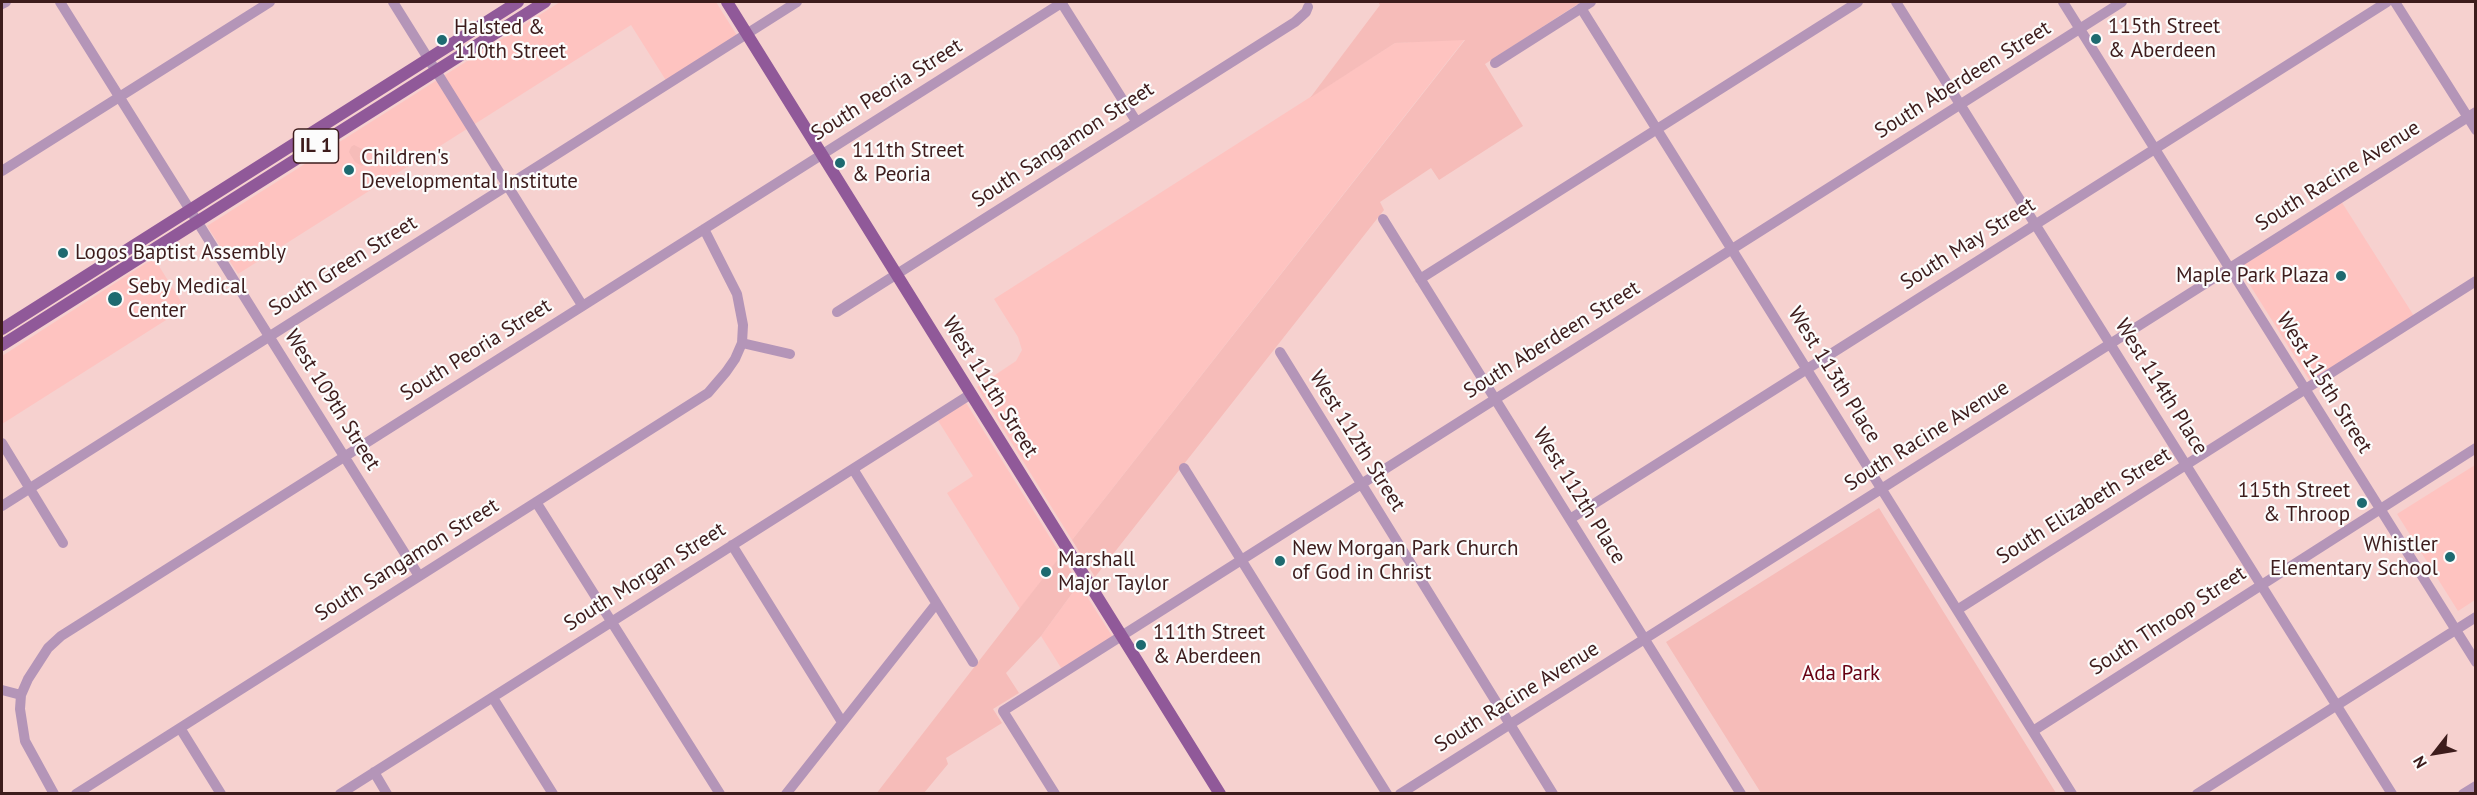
<!DOCTYPE html>
<html>
<head>
<meta charset="utf-8">
<style>
	body { margin:0 }
	#map { position:relative; width:2477px; height:795px; overflow:hidden; background:#f6d1cf; font-family:"PT Sans",sans-serif }
	canvas { display:block }
	.frame { position:absolute; inset:0; border:3px solid #3d1c1c; pointer-events:none }
	.north { position:absolute; left:2405px; top:723px; width:60px; height:60px; -webkit-text-stroke:4px #fcfcfc; paint-order:stroke; rotate:239deg; font-size:16px; font-weight:700; line-height:24px; text-align:center; color:#3d1c1c }
	.north::after { content:''; display:block; margin:auto; width:21px; height:27px; background:#3d1c1c; clip-path:polygon(50% 0,100% 100%,50% 72%,0 100%) }
</style>
</head>
<body>
<div id="map">
<canvas width="2477" height="795"></canvas>
<div class="frame"></div>
<div class="north">N</div>
</div>
<script>
const ctx = document.querySelector('canvas').getContext('2d');
ctx.lineJoin = 'round';
function paint(path, color) { ctx.fillStyle = color; ctx.fill(path, 'evenodd'); }
const toPath = rows => new Path2D(rows.map(r => 'M' + r).join(''));
function strokePath(path, color, width, dash) { ctx.strokeStyle = color; ctx.lineWidth = width; ctx.lineCap = dash ? 'butt' : 'round'; ctx.setLineDash(dash || []); ctx.stroke(path); }
function drawText(font, color, halo, rows, align = 'center') {
  ctx.font = font + ' "PT Sans",sans-serif'; ctx.lineWidth = 4.5; ctx.setLineDash([]); ctx.textBaseline = 'middle'; ctx.strokeStyle = halo; ctx.fillStyle = color; for (const [text, x, y, turn = 0] of rows) {
    ctx.save(); ctx.translate(x, y); ctx.rotate((+turn || 0) * Math.PI / 180); ctx.textAlign = isNaN(turn) ? turn : align; if (halo) ctx.strokeText(text, 0, 0); ctx.fillText(text, 0, 0); ctx.restore();
  }
}
paint(toPath([
	[560,2,716,2,738,37,667,82,631,25,238,274,207,226],
	[1465,39,1072,540,977,387,1016,361,1022,350,1018,337,994,299,1395,43],
	[2341,201,2414,316,2310,381,2238,266],
	[154,258,185,308,2,424,2,356],
	[965,401,1061,555,1020,609,947,493,973,476,937,419],
	[2475,465,2475,600,2458,611,2397,514],
	[1079,584,1114,639,1063,671,1041,636]
]), '#fec3c0');
paint(toPath([
	[1378,2,1581,2,1485,64,1523,126,1439,180,1431,168,1380,202,1384,210,1095,577,1072,540,1465,40,1395,43,1310,98,1380,5],
	[354,145,364,150,367,161,362,166,355,162,349,152,351,147],
	[1879,508,2056,793,1761,793,1666,642],
	[1061,555,1079,584,1041,636,1006,673,1019,693,993,709,1002,723,946,758,948,764,924,793,876,794]
]), '#f6bcb9');
strokePath(toPath([
	[60,2,419,576],
	[393,2,582,305],
	[1061,2,1136,121],
	[1896,2,2392,794],
	[2063,2,2476,662],
	[2395,2,2476,130],
	[2,4,6,2],
	[1581,8,2072,794],
	[1495,63,1591,2],
	[2,171,270,2],
	[1383,219,1741,794],
	[1420,279,1858,2],
	[837,312,1295,22,1306,12,1308,7],
	[742,343,790,354],
	[1280,352,1553,794],
	[2,443,63,543],
	[1184,468,1387,794],
	[853,469,973,662],
	[536,502,720,794],
	[2,506,797,2],
	[1570,519,2387,2],
	[732,545,842,722],
	[1957,610,2476,281],
	[2,690,21,695],
	[493,698,553,794],
	[180,728,221,794],
	[2033,731,2476,448],
	[374,772,387,794],
	[54,794,25,741,20,709,21,695,28,679,48,648,61,636,1063,2],
	[76,794,708,393,726,372,735,359,742,343,743,325,737,294,704,229],
	[340,794,971,394],
	[786,794,936,604],
	[1055,794,1003,711,2122,2],
	[1400,794,2476,112],
	[2197,794,2476,617],
	[2463,794,2476,786]
]), '#b495b8', 10);
strokePath(toPath([
	[727,2,1220,794],
	[2,329,518,2],
	[2,345,545,2]
]), '#905999', 12);
for (const [x, y, r, color] of [
	[2096,39,6,"#1e6a70"],
	[442,40,6,"#1e6a70"],
	[840,163,6,"#1e6a70"],
	[349,170,6,"#1e6a70"],
	[63,253,6,"#1e6a70"],
	[2341,276,6,"#1e6a70"],
	[115,299,8,"#1e6a70"],
	[2362,503,6,"#1e6a70"],
	[2450,557,6,"#1e6a70"],
	[1280,561,6,"#1e6a70"],
	[1046,572,6,"#1e6a70"],
	[1141,645,6,"#1e6a70"]
]) { const dot = new Path2D(); dot.arc(x, y, r, 0, 2 * Math.PI); ctx.fillStyle = color; ctx.fill(dot); strokePath(dot, '#fcfcfc', 2); }
for (const [x, y, w] of [
	[316,146,45]
]) { const box = new Path2D(); box.roundRect(x - w / 2, y - 17, w, 34, 4.5); ctx.fillStyle = '#fcfcfc'; ctx.fill(box); strokePath(box, '#3d1c1c', 1.5); }
drawText('bold 20px', '#3d1c1c', null, [
	["IL 1",316,146]
]);
drawText('21px', '#3d1c1c', '#fcfcfc', [
	["115th Street",2108,27],
	["& Aberdeen",2108,51],
	["Halsted &",454,28],
	["110th Street",454,52],
	["111th Street",852,151],
	["& Peoria",852,175],
	["Children's",361,158],
	["Developmental Institute",361,182],
	["Logos Baptist Assembly",75,253],
	["Maple Park Plaza",2329,276,"right"],
	["Seby Medical",128,287],
	["Center",128,311],
	["115th Street",2350,491,"right"],
	["& Throop",2350,515,"right"],
	["Whistler",2438,545,"right"],
	["Elementary School",2438,569,"right"],
	["New Morgan Park Church",1292,549],
	["of God in Christ",1292,573],
	["Marshall",1058,560],
	["Major Taylor",1058,584],
	["111th Street",1153,633],
	["& Aberdeen",1153,657]
], 'left');
drawText('21px', '#3d1c1c', '#fcfcfc', [
	["South Aberdeen Street",1963,80,-32],
	["South Peoria Street",887,90,-32],
	["South Sangamon Street",1063,145,-33],
	["South Racine Avenue",2338,176,-32],
	["South May Street",1968,244,-32],
	["South Green Street",343,266,-32],
	["South Aberdeen Street",1552,340,-32],
	["South Peoria Street",476,350,-32],
	["West 113th Place",1834,375,58],
	["West 115th Street",2324,383,58],
	["West 111th Street",990,387,58],
	["West 114th Place",2161,387,58],
	["West 109th Street",332,400,58],
	["South Racine Avenue",1927,436,-32],
	["West 112th Street",1357,441,58],
	["West 112th Place",1579,496,58],
	["South Elizabeth Street",2084,506,-32],
	["South Sangamon Street",407,560,-32],
	["South Morgan Street",645,577,-32],
	["South Throop Street",2168,621,-33],
	["South Racine Avenue",1517,697,-32]
]);
drawText('21px', '#670012', '#fcfcfc', [
	["Ada Park",1841,674]
]);
</script>
</body>
</html>
